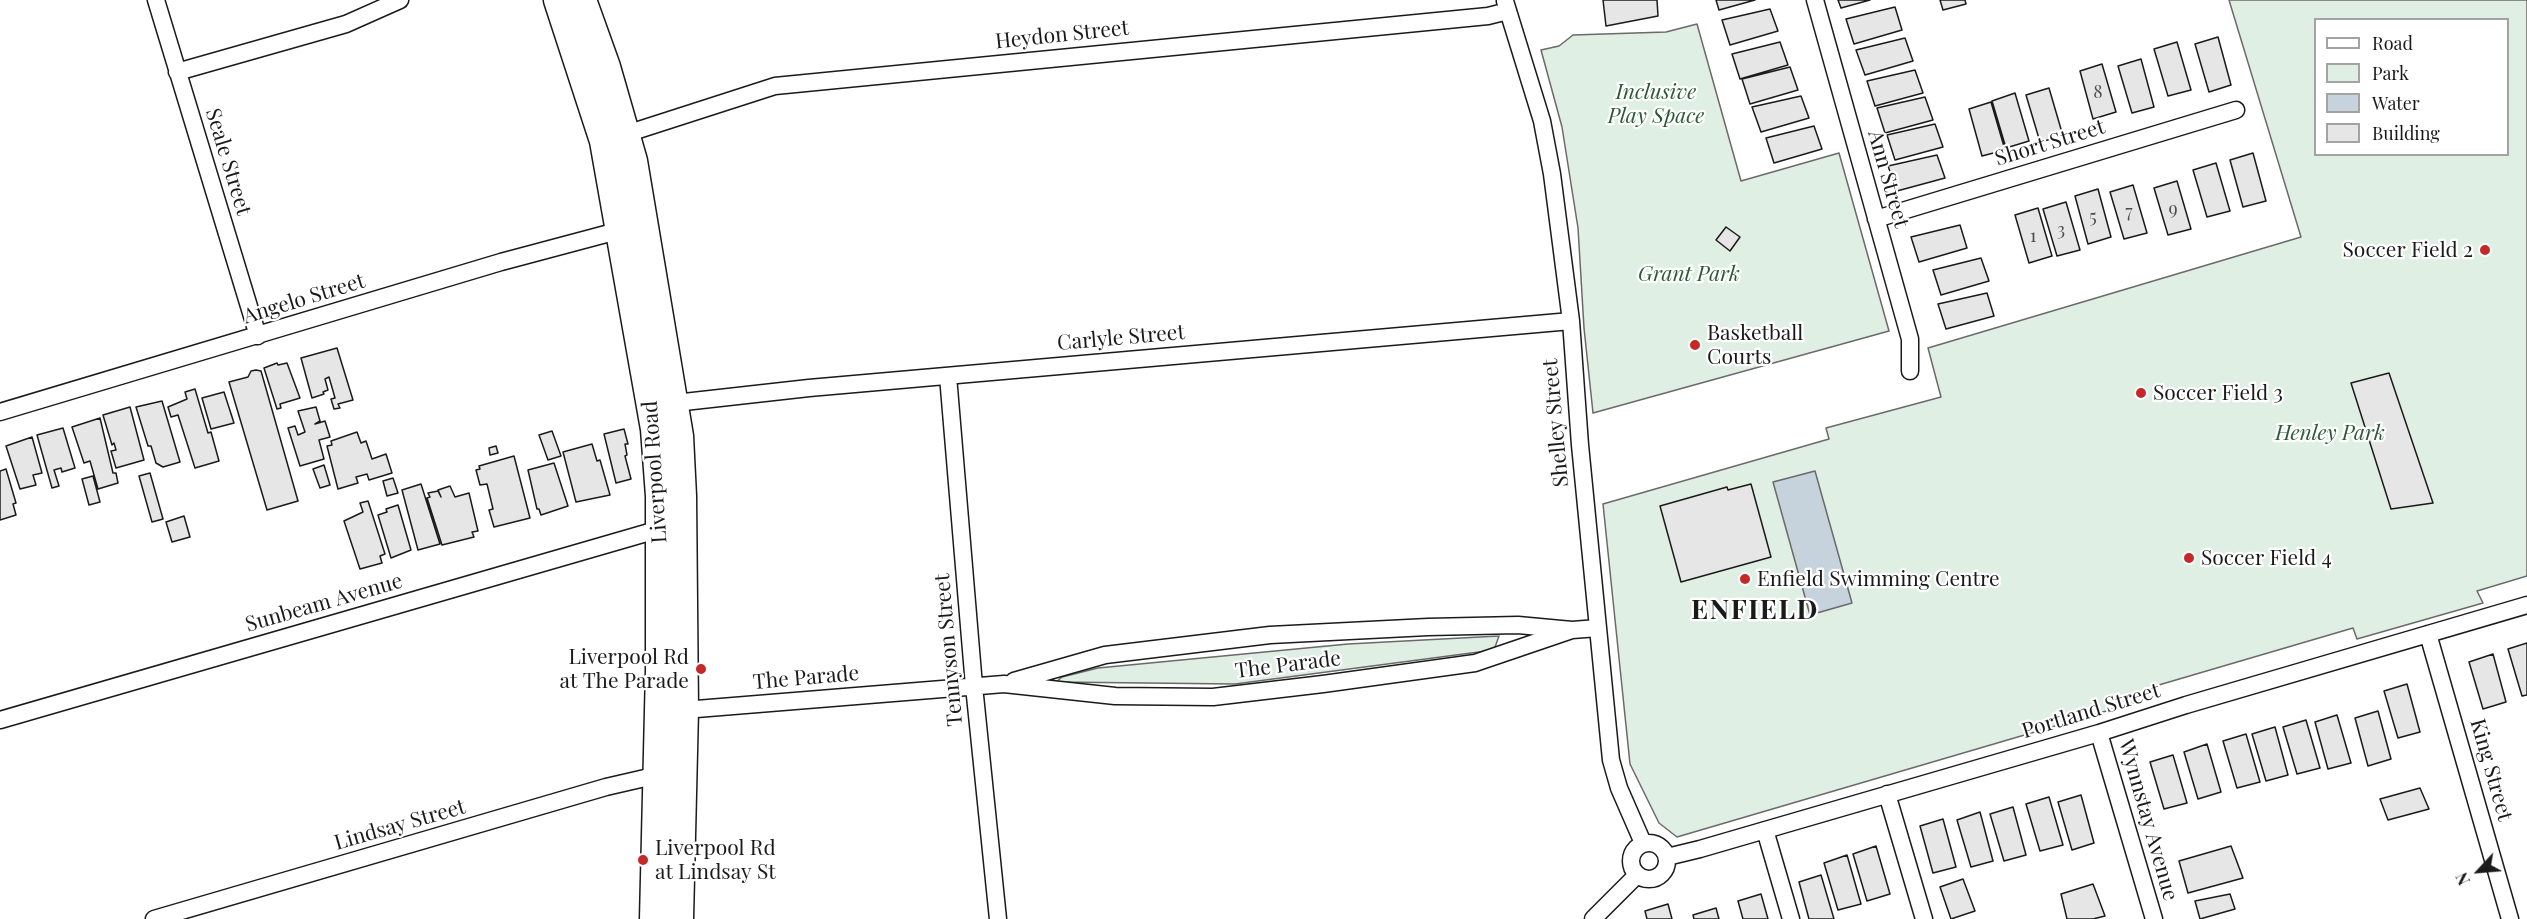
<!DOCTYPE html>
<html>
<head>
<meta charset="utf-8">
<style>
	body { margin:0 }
	#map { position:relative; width:2527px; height:919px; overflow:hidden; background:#fff; font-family:"Playfair Display",serif }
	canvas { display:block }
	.legend { position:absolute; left:2314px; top:18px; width:195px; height:138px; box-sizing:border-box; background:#fff; border:2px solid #a3a3a3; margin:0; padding:8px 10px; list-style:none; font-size:18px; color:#1a1a1a }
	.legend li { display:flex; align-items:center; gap:12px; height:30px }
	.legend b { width:30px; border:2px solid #a3a3a3 }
	.north { position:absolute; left:2449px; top:841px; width:60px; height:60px; -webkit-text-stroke:4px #fff; paint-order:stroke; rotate:244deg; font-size:16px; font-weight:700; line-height:24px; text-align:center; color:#1a1a1a }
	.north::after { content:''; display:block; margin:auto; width:21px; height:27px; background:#1a1a1a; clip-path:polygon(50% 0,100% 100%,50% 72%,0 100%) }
</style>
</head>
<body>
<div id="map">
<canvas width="2527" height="919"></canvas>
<ul class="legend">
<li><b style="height:8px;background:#fff"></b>Road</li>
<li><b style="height:16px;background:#e0efe3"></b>Park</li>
<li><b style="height:16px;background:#c6d2dc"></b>Water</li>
<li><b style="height:16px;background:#e6e6e6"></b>Building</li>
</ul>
<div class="north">N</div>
</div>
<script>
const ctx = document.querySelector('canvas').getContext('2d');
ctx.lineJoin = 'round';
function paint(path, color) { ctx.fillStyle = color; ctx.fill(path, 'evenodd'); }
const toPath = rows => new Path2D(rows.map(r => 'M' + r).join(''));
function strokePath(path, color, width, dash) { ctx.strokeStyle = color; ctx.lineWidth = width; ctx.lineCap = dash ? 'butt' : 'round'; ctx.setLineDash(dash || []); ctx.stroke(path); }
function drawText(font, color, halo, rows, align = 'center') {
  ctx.font = font + ' "Playfair Display",serif'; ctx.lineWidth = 4.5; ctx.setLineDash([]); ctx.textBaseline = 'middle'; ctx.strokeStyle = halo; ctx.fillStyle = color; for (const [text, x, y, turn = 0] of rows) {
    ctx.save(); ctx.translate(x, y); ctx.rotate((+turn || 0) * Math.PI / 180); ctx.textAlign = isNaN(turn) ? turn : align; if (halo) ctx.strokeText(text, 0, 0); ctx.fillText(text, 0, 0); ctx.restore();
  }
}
const green = toPath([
	[2229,0,2527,0,2527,576,2477,591,2483,603,2357,639,2353,628,2152,687,2154,697,1677,837,1659,823,1630,764,1603,504,1829,439,1826,428,1941,397,1928,348,2301,237,2229,0],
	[2316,20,2508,20,2508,154,2316,154,2316,20],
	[1697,24,1741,181,1839,153,1889,331,1593,413,1584,328,1578,228,1562,127,1541,50,1559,46,1573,35,1666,32,1697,24],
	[1499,636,1494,650,1235,684,1056,682,1062,677,1098,668,1348,644,1499,636]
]);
paint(green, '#e0efe3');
strokePath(green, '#6a6a6a', 1.5);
const water = toPath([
	[1815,471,1852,603,1810,615,1773,482,1815,471]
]);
paint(water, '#c6d2dc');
strokePath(water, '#6a6a6a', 1.5);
const building = toPath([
	[1603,0,1657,0,1658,16,1606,26,1603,0],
	[1716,0,1755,0,1719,10,1716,0],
	[1838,0,1870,0,1841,8,1838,0],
	[1940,0,1965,0,1966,4,1943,10,1940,0],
	[1895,7,1902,30,1854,44,1846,19,1895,7],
	[1770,9,1778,31,1730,45,1722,20,1770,9],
	[2218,37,2231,85,2209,92,2195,44,2218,37],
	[1905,38,1913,61,1865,75,1856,50,1905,38],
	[1780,42,1788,65,1740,79,1732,54,1780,42],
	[2177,42,2191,90,2168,96,2154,49,2177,42],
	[2141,59,2154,107,2132,113,2118,66,2141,59],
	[2102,64,2116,112,2093,119,2080,71,2102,64],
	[1790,67,1798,90,1750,104,1742,79,1790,67],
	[1915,70,1923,93,1875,106,1867,81,1915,70],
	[2049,88,2063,136,2040,142,2026,95,2049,88],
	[2015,93,2029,141,2006,148,1992,101,2015,93],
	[1801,96,1809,118,1761,132,1752,107,1801,96],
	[1925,97,1933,120,1885,133,1877,108,1925,97],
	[1991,102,2005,150,1982,156,1969,109,1991,102],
	[1935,124,1943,147,1895,160,1887,135,1935,124],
	[1814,126,1822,149,1774,163,1766,138,1814,126],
	[2253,153,2266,201,2243,207,2230,160,2253,153],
	[1937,155,1945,178,1897,191,1888,166,1937,155],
	[2216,163,2230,211,2207,217,2193,170,2216,163],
	[2177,181,2191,229,2168,235,2154,188,2177,181],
	[2133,185,2147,233,2124,239,2110,192,2133,185],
	[2098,189,2111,237,2088,244,2075,196,2098,189],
	[2066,202,2080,250,2057,256,2043,209,2066,202],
	[2038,208,2052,256,2029,263,2015,215,2038,208],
	[1960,225,1967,248,1919,262,1911,237,1960,225],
	[1726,227,1740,237,1730,251,1716,240,1726,227],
	[1981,258,1989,281,1941,295,1933,270,1981,258],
	[1987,293,1994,316,1946,329,1938,304,1987,293],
	[337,348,353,400,338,404,340,408,334,409,331,399,335,398,329,377,325,379,328,390,323,392,324,394,312,398,301,358,337,348],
	[277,363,278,365,287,363,300,398,280,404,281,408,277,409,264,368,277,363],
	[256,370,261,371,298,501,267,510,229,382,248,377,251,371,256,370],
	[2389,373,2433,503,2391,509,2351,383,2389,373],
	[195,389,208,433,211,432,219,461,195,468,178,415,171,417,168,407,187,399,185,392,195,389],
	[224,392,234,423,211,429,202,398,224,392],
	[162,401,180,462,163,467,156,463,151,446,148,446,136,407,162,401],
	[130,407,144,460,116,468,111,451,116,450,114,443,112,445,103,415,130,407],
	[316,407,320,421,315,424,325,421,330,437,319,440,324,459,300,466,288,428,295,426,298,435,305,432,298,411,316,407],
	[100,418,113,473,116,473,118,483,98,489,90,461,84,463,72,427,100,418],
	[63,428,75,468,62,472,61,468,54,470,59,486,52,488,37,435,63,428],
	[624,429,628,444,625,444,627,455,625,456,631,479,616,483,604,434,624,429],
	[552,431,561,456,548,460,539,435,552,431],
	[357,432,361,443,366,441,372,459,386,454,392,473,369,480,367,474,356,477,358,483,338,489,327,446,332,445,331,441,357,432],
	[32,437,42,473,33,475,36,485,20,489,6,446,32,437],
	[592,444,597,461,600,460,610,495,576,502,563,452,592,444],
	[496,446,498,453,490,455,489,448,496,446],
	[514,456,530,518,494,527,489,510,493,509,487,484,480,485,476,470,480,469,479,466,514,456],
	[554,463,568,506,541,515,539,509,537,509,528,470,554,463],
	[324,465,330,485,320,488,313,469,324,465],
	[6,469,16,503,13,504,16,515,0,520,0,471,6,469],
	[150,473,163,519,152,522,139,476,150,473],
	[93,476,100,502,89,505,82,479,93,476],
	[393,478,398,493,387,496,383,481,393,478],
	[421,484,440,544,418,550,402,490,421,484],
	[1751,484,1771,557,1681,582,1660,506,1727,487,1728,490,1751,484],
	[450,486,455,497,469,493,478,531,472,532,474,537,442,545,427,498,430,497,428,493,438,491,441,497,438,490,450,486],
	[368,501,385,554,380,556,382,563,360,569,344,521,363,512,360,503,368,501],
	[398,505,411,550,391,558,378,515,387,512,386,509,398,505],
	[184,516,190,537,172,542,166,522,184,516],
	[2527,643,2527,695,2522,696,2508,649,2527,643],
	[2493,654,2506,702,2483,709,2469,662,2493,654],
	[2407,684,2420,732,2398,738,2384,691,2407,684],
	[2378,711,2391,759,2368,766,2355,718,2378,711],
	[2337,715,2351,763,2328,769,2315,722,2337,715],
	[2306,720,2320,768,2297,774,2283,727,2306,720],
	[2275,727,2288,775,2266,781,2252,734,2275,727],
	[2246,734,2260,782,2237,788,2223,741,2246,734],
	[2207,744,2221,792,2198,799,2184,752,2207,744],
	[2173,755,2187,803,2164,809,2150,762,2173,755],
	[2420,788,2429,809,2388,820,2380,799,2420,788],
	[2081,795,2094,843,2072,850,2058,802,2081,795],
	[2049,797,2063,845,2040,851,2026,804,2049,797],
	[2013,807,2026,855,2004,861,1990,814,2013,807],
	[1980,812,1993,861,1971,867,1957,820,1980,812],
	[1943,819,1956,867,1933,873,1920,826,1943,819],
	[1876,846,1890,894,1867,901,1853,854,1876,846],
	[2231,846,2243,878,2188,893,2179,861,2231,846],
	[1847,855,1861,904,1838,910,1824,863,1847,855],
	[1821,875,1834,919,1809,919,1799,882,1821,875],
	[1963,879,1975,911,1951,919,1940,887,1963,879],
	[2093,884,2105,916,2093,919,2067,919,2061,894,2093,884],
	[1761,894,1768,919,1743,919,1738,901,1761,894],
	[2230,894,2235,909,2200,919,2195,901,2230,894],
	[1668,904,1672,919,1647,919,1645,911,1668,904],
	[1716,908,1719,919,1694,919,1693,915,1716,908]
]);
paint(building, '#e6e6e6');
strokePath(building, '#1a1a1a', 1.5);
const minor = toPath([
	[156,0,258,336],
	[1815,0,1910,339,1910,371],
	[1505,1,1542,121,1552,174,1571,321,1580,445,1611,760,1619,788,1643,843],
	[177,72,346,24,400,0],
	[626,134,775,86,1488,16,1508,11],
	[1876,219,2236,110],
	[948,376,974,686,998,919],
	[675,403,809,388,1571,321],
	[0,412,501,262,621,230],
	[2428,634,2510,919],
	[1014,681,1105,655,1270,635,1428,627,1518,625,1572,630,1598,628],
	[684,710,1004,684,1115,696,1213,697,1323,684,1475,663,1572,630],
	[0,720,660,529],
	[2099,733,2154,919],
	[1887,794,1924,919],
	[1765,830,1791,919],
	'1631 861a18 18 0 1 1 36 0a18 18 0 1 1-36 0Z',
	[1667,857,1700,849,2099,733,2186,705,2527,605],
	[154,919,606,787,658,775],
	[1593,919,1637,875]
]);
const trunk = toPath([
	[558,0,604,141,655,429,660,496,660,669,654,919],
	[582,0,606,67,633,161,679,436,682,496,684,710,679,919]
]);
strokePath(minor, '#1a1a1a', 19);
strokePath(trunk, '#1a1a1a', 31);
strokePath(minor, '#fff', 16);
strokePath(trunk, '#fff', 28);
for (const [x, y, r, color] of [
	[2485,250,6,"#c62828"],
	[1695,345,6,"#c62828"],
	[2141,393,6,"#c62828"],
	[2189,558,6,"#c62828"],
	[1745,579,6,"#c62828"],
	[701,669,6,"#c62828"],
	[643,860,6,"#c62828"]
]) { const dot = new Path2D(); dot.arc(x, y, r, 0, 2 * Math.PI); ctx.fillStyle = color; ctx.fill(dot); strokePath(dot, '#fff', 2); }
drawText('18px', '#4d4d4d', null, [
	["8",2098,92],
	["9",2173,209],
	["7",2129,212],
	["5",2093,217],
	["3",2061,230],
	["1",2033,236]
]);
drawText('21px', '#1a1a1a', '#fff', [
	["Heydon Street",1062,35,-6],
	["Short Street",2050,143,-17],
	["Seale Street",228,162,73],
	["Ann Street",1888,179,74],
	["Angelo Street",304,299,-17],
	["Carlyle Street",1121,338,-5],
	["Shelley Street",1556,423,-95],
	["Liverpool Road",655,472,-94],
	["Sunbeam Avenue",324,603,-16],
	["Tennyson Street",949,650,-95],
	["The Parade",1288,665,-7],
	["The Parade",806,678,-5],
	["Portland Street",2091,711,-17],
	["King Street",2491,770,74],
	["Wynnstay Avenue",2148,820,74],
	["Lindsay Street",400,825,-16]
]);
drawText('italic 21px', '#2b5a34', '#fff', [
	["Inclusive",1656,92],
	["Play Space",1656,116],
	["Grant Park",1689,274],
	["Henley Park",2330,433]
]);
drawText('21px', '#1a1a1a', '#fff', [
	["Soccer Field 2",2473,250,"right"],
	["Basketball",1707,333],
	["Courts",1707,357],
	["Soccer Field 3",2153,393],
	["Soccer Field 4",2201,558],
	["Enfield Swimming Centre",1757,579],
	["Liverpool Rd",689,657,"right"],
	["at The Parade",689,681,"right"],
	["Liverpool Rd",655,848],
	["at Lindsay St",655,872]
], 'left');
ctx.letterSpacing = '1.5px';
drawText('bold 27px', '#1a1a1a', '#fff', [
	["ENFIELD",1755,611]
]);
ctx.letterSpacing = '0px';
</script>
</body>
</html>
